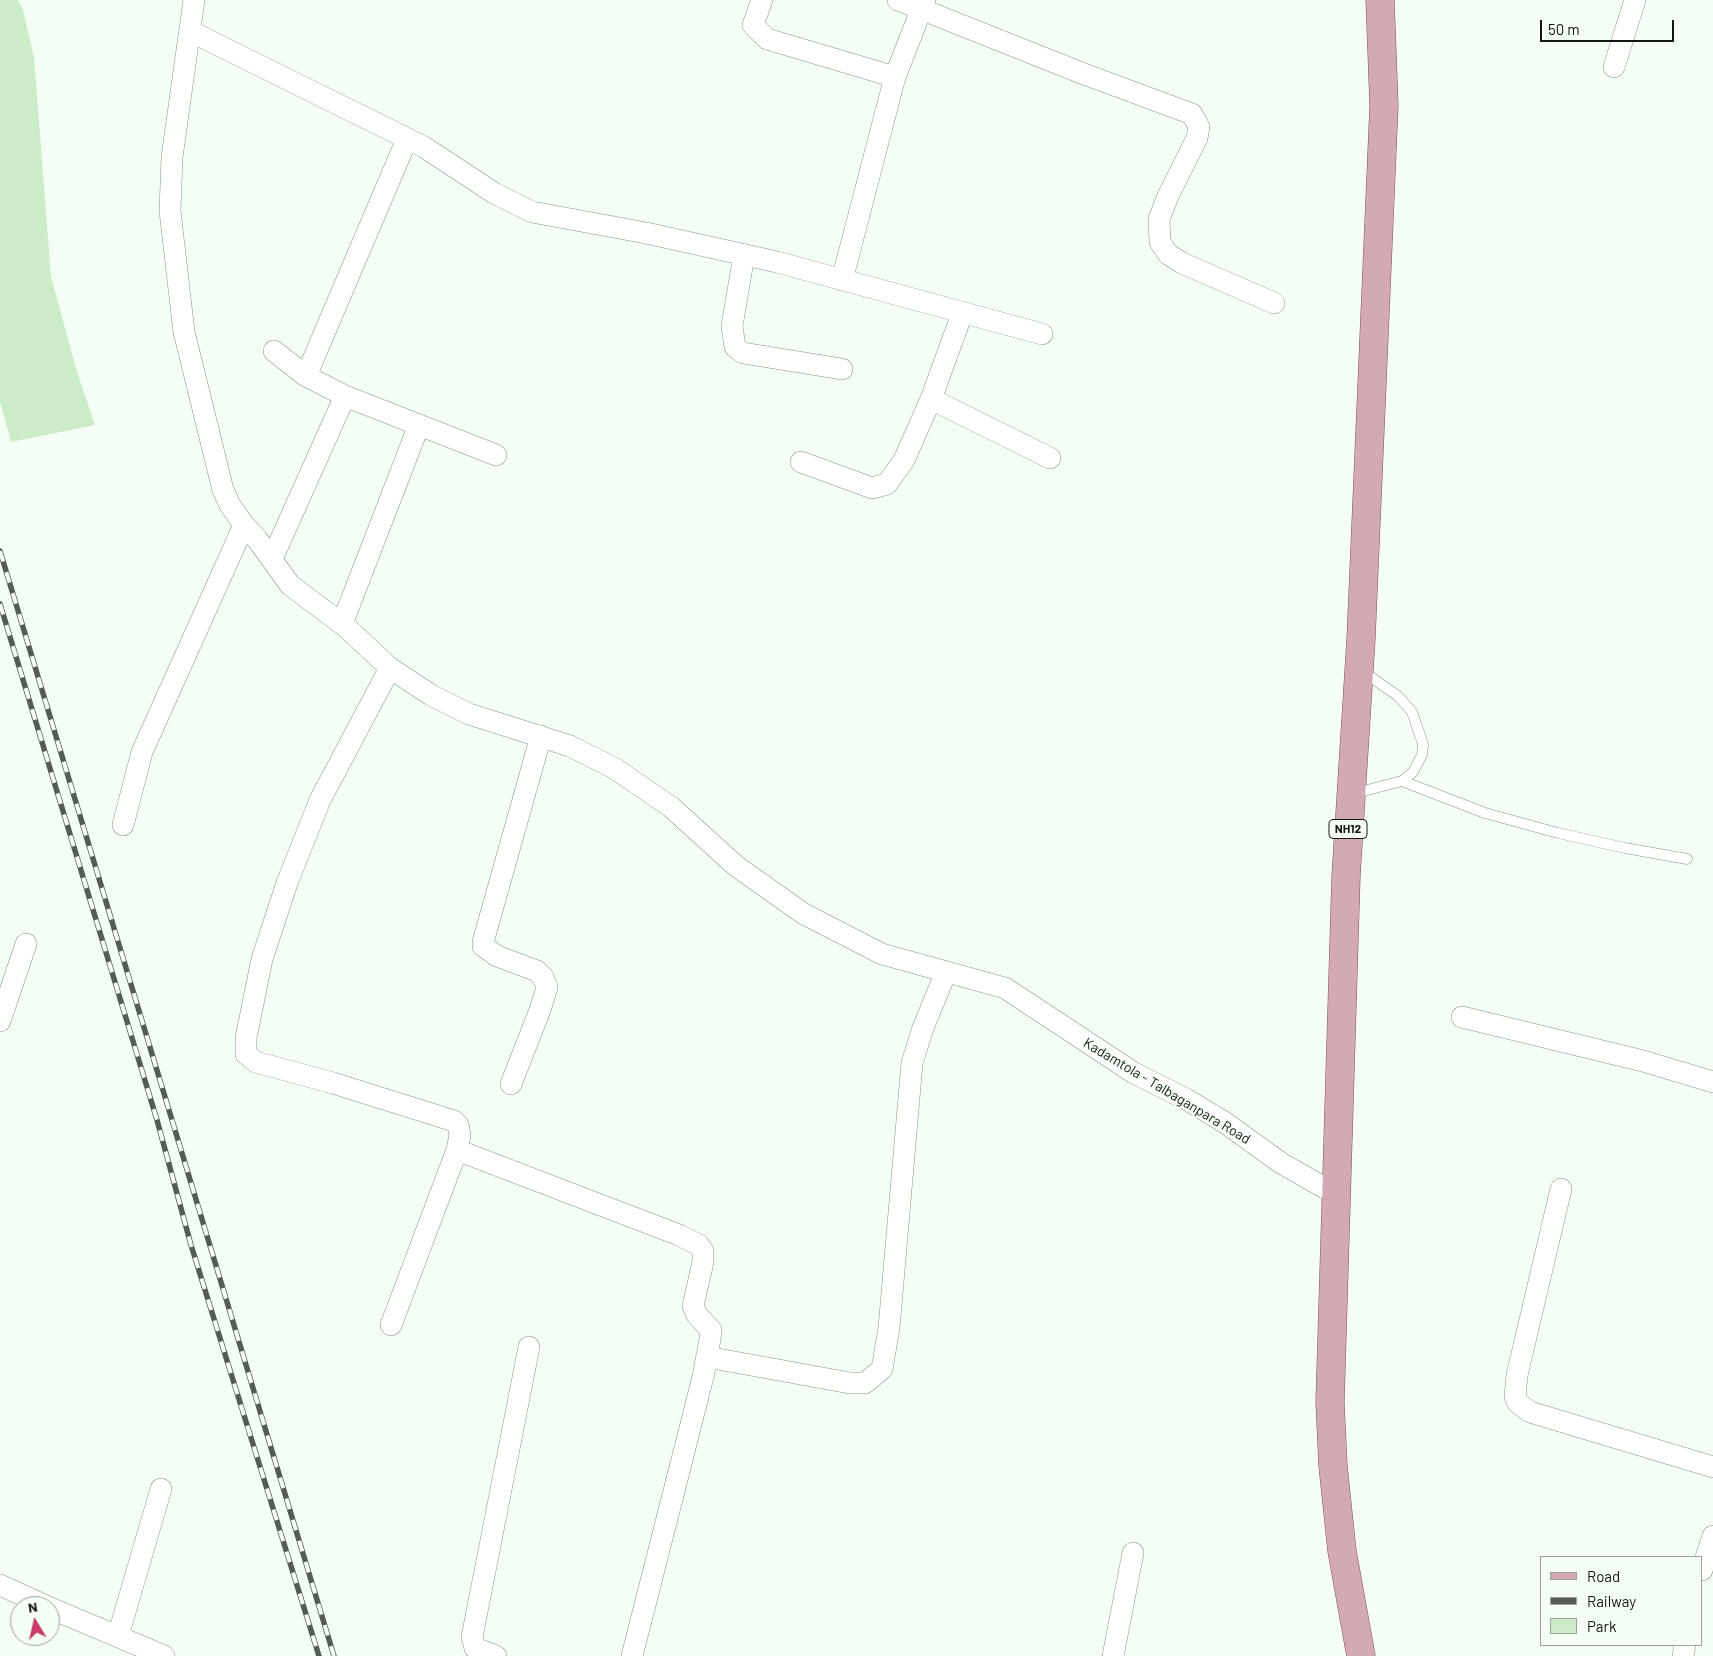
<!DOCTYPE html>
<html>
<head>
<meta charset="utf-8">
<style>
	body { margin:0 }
	#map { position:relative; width:1713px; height:1656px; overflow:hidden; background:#f5fef4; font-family:Barlow,sans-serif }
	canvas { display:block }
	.legend { position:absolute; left:1540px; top:1556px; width:162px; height:90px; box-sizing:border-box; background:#f5fef4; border:1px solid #9aa299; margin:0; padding:6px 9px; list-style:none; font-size:15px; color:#111910 }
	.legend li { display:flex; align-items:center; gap:10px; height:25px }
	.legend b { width:25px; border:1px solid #9aa299 }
	.north { position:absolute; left:10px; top:1596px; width:50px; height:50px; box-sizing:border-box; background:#f5fef4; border:1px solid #9aa299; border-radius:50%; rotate:351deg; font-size:14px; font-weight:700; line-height:20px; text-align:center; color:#111910 }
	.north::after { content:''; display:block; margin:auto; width:18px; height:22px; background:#c83b6a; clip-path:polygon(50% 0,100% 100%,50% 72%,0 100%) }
	.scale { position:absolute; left:1540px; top:20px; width:134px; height:22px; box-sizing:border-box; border:2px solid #111910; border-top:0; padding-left:6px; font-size:15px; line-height:18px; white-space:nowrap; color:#111910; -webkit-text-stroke:4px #f5fef4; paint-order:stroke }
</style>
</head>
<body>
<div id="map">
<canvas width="1713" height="1656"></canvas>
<ul class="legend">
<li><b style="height:6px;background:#d3a9b3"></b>Road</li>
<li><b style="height:6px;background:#545d53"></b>Railway</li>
<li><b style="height:14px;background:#caedc7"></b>Park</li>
</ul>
<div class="north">N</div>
<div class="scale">50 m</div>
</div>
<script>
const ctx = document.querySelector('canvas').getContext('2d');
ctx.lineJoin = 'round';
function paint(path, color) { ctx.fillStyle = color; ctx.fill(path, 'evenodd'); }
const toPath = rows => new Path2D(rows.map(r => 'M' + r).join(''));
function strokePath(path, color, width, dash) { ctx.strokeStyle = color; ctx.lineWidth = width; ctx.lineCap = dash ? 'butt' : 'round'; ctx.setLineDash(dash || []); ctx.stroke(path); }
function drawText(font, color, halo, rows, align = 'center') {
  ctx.font = font + ' Barlow,sans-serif'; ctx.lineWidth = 4; ctx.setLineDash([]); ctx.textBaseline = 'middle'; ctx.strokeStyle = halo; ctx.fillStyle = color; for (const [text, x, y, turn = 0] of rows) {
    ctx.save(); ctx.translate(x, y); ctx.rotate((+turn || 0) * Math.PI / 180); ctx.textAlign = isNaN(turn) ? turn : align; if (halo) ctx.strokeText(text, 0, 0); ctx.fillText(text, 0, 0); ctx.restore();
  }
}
paint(toPath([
	[0,0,18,0,22,7,34,57,51,277,77,372,95,425,11,442,0,401]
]), '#caedc7');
const lane = toPath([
	[1402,781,1485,813,1558,833,1625,848,1687,859],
	[1352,794,1402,781,1413,772,1422,755,1423,744,1412,712,1398,696,1362,671]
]);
const street = toPath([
	[194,0,172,157,170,211,184,332,223,490,230,505,244,525,257,539,290,585,346,627,390,668,431,695,469,714,570,746,614,768,671,807,736,866,804,914,882,954,1005,988,1134,1073,1186,1099,1224,1122,1281,1163,1337,1195],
	[762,0,753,25,767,39,895,77,925,0],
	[898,0,1084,74,1192,114,1199,127,1197,138,1168,196,1159,219,1160,242,1168,254,1182,263,1274,303],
	[190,31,424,147,494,193,532,212,646,233,777,262,1042,334],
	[1614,67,1635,0],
	[744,255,732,326,735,347,743,353,842,369],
	[842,280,895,77],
	[274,351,306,376,345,396,496,455],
	[306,376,407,139],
	[931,399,1050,458],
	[801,462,872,488,887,484,904,460,931,399,962,314],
	[272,559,345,396],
	[342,624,419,425],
	[390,668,320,800,287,883,262,959,246,1038,246,1054,256,1062,333,1083,454,1121,458,1125,460,1135,457,1150,679,1235,699,1245,703,1251,703,1262,693,1306,697,1315,711,1330,710,1339,703,1377,632,1656],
	[123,825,142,752,244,525],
	[1462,1017,1643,1061,1713,1082],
	[0,1021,26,944],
	[511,1084,540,1010,547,987,543,977,537,971,497,956,483,946,483,942,541,736],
	[1561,1189,1517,1375,1515,1397,1518,1403,1530,1412,1713,1467],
	[391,1325,457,1150],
	[707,1357,850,1383,865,1383,882,1369,889,1328,912,1063,923,1028,946,972],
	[1702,1570,1713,1536],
	[0,1585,46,1606],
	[50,1608,164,1656],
	[118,1636,161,1489],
	[496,1656,475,1648,472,1637,529,1347],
	[1113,1656,1133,1553],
	[1683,1656,1685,1645]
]);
const primary = toPath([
	[1361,1656,1342,1551,1333,1466,1330,1402,1346,876,1361,639,1384,105,1380,0]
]);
strokePath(lane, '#839781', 11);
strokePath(street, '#839781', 22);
strokePath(primary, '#7c5159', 29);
strokePath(lane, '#fff', 10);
strokePath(street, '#fff', 21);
strokePath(primary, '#d3a9b3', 28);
const rail = toPath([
	[0,551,334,1656],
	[0,604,157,1120,191,1245,319,1656]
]);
strokePath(rail, '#545d53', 5.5);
strokePath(rail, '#f5fef4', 4, [11]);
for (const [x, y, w] of [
	[1348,829,38]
]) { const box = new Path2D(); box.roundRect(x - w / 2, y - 9.5, w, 19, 4); ctx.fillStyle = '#f5fef4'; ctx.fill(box); strokePath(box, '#111910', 1); }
drawText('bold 12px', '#111910', null, [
	["NH12",1348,829]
]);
drawText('14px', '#111910', '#f5fef4', [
	["Kadamtola - Talbaganpara Road",1167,1091,31]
]);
</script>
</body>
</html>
